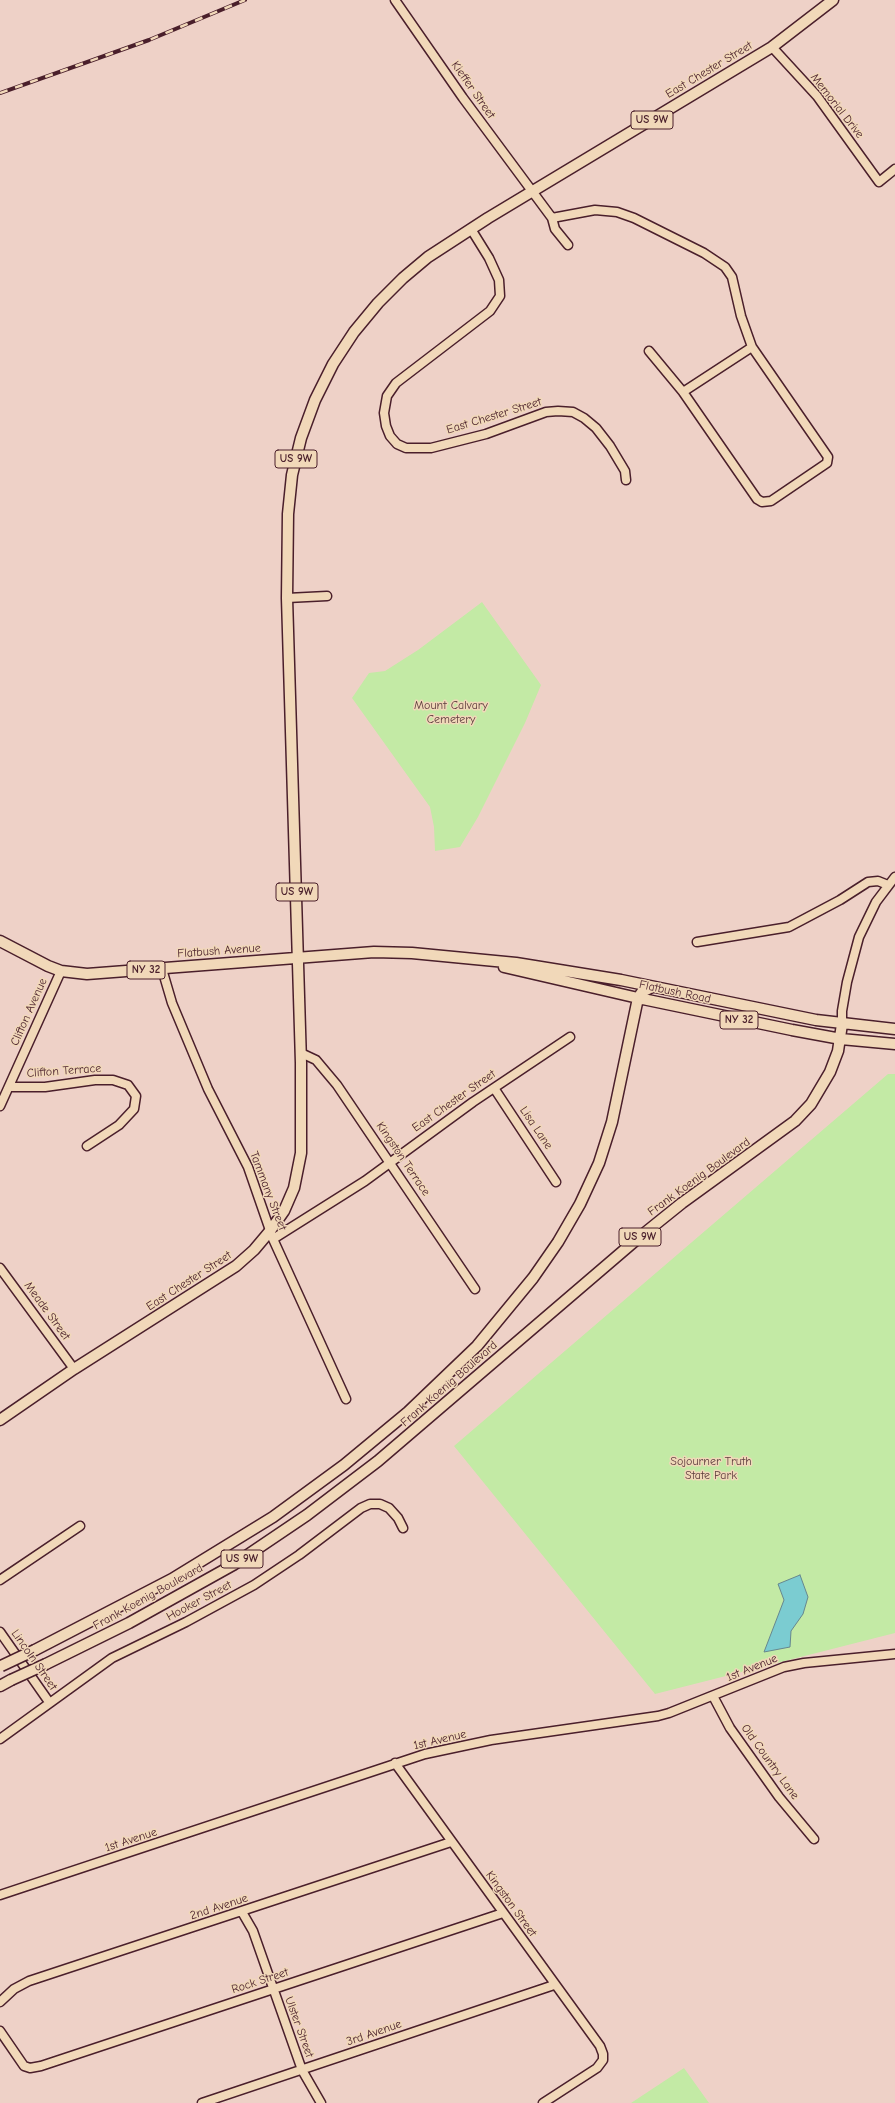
<!DOCTYPE html>
<html>
<head>
<meta charset="utf-8">
<style>
	body { margin:0 }
	canvas { display:block; background:#eed1c7 }
</style>
</head>
<body>
<canvas width="895" height="2103"></canvas>
<script>
const ctx = document.querySelector('canvas').getContext('2d');
ctx.lineJoin = 'round';
function paint(path, color) { ctx.fillStyle = color; ctx.fill(path, 'evenodd'); }
const toPath = rows => new Path2D(rows.map(r => 'M' + r).join(''));
function strokePath(path, color, width, dash) { ctx.strokeStyle = color; ctx.lineWidth = width; ctx.lineCap = dash ? 'butt' : 'round'; ctx.setLineDash(dash || []); ctx.stroke(path); }
function drawText(font, color, halo, rows, align = 'center') {
  ctx.font = font + ' "Comic Neue",sans-serif'; ctx.lineWidth = 3; ctx.setLineDash([]); ctx.textBaseline = 'middle'; ctx.strokeStyle = halo; ctx.fillStyle = color; for (const [text, x, y, turn = 0] of rows) {
    ctx.save(); ctx.translate(x, y); ctx.rotate((+turn || 0) * Math.PI / 180); ctx.textAlign = isNaN(turn) ? turn : align; if (halo) ctx.strokeText(text, 0, 0); ctx.fillText(text, 0, 0); ctx.restore();
  }
}
paint(toPath([
	[482,602,541,685,525,723,478,817,460,847,435,851,434,827,430,807,352,698,369,673,385,671,418,650],
	[888,1074,895,1074,895,1633,655,1694,454,1446],
	[684,2068,709,2103,631,2103]
]), '#c3eaa5');
const water = toPath([
	[800,1575,808,1597,803,1614,791,1631,790,1647,764,1652,784,1600,778,1584,800,1575]
]);
paint(water, '#7bccd1');
strokePath(water, '#67878f', 1);
const minor = toPath([
	[395,0,463,98,552,218,555,229,568,245],
	[772,47,817,96,879,182,895,169],
	[552,218,595,210,617,212,634,218,704,253,725,267,732,277,741,316,752,347,828,457,827,463,771,501,762,502,757,499,683,392,649,351],
	[471,229,489,258,499,280,500,296,490,311,396,383,387,396,384,413,386,426,390,436,397,444,406,448,431,448,486,434,546,412,558,411,573,412,584,418,596,428,610,446,625,471,626,480],
	[683,392,752,347],
	[287,598,327,596],
	[697,942,789,927,840,900,868,882,878,881,888,885],
	[162,969,172,1003,208,1089,248,1167,273,1239,346,1399],
	[842,1024,842,1011,847,982,859,937,876,902,895,877],
	[301,1053,316,1060,337,1085,475,1289],
	[9,1087,45,1087,95,1080,113,1080,128,1085,136,1096,134,1109,119,1125,87,1146],
	[494,1088,556,1182],
	[0,1106,61,971],
	[273,1239,365,1181,473,1102,570,1037],
	[0,1268,74,1369],
	[0,1580,80,1526],
	[0,1632,49,1702],
	[713,1696,730,1728,779,1797,814,1839],
	[0,1739,112,1658,186,1622,254,1585,299,1555,361,1508,370,1504,380,1504,389,1508,398,1518,403,1528],
	[395,1763,600,2046,603,2054,603,2060,597,2068,543,2103],
	[0,1895,425,1754,491,1740,658,1716,669,1713,784,1667,804,1663,895,1654],
	[242,1912,253,1931,302,2070,321,2103],
	[0,2002,14,1989,29,1981,451,1842],
	[0,2031,24,2066,30,2068,41,2066,503,1913],
	[202,2103,554,1985]
]);
const major = toPath([
	[0,941,48,966,61,971,87,974,374,952,412,953,516,963,621,980,816,1020,895,1029],
	[504,967,638,998,792,1030,841,1039,895,1044],
	[0,1420,74,1369,236,1266,254,1250,270,1231,284,1211,294,1188,301,1153,301,1063,287,598,288,514,292,475,301,438,315,400,333,364,354,332,378,303,403,278,428,257,488,218,772,47,833,0],
	[35,1650,172,1579,273,1517,344,1465,408,1412,477,1346,533,1278,558,1242,580,1204,599,1163,612,1122,638,998,642,992,652,987],
	[46,1664,129,1623,233,1565,307,1515,378,1461,636,1240,682,1203,795,1121,811,1104,830,1072,838,1051,842,1024],
	[0,1686,11,1680]
]);
strokePath(minor, '#4a1f2b', 11);
strokePath(major, '#4a1f2b', 13);
strokePath(minor, '#f1d8b9', 8);
strokePath(major, '#f1d8b9', 10);
const rail = toPath([
	[0,93,149,40,245,0]
]);
strokePath(rail, '#4a1f2b', 4);
strokePath(rail, '#f1d8b9', 2.5, [8]);
const majorBridge = toPath([
	[1,1666,35,1650],
	[11,1680,46,1664]
]);
strokePath(majorBridge, '#4a1f2b', 13, []);
strokePath(majorBridge, '#f1d8b9', 10);
for (const [x, y, w] of [
	[652,120,42],
	[296,459,42],
	[297,892,42],
	[146,970,38],
	[739,1020,38],
	[640,1237,42],
	[242,1559,42]
]) { const box = new Path2D(); box.roundRect(x - w / 2, y - 9, w, 18, 3); ctx.fillStyle = '#f1d8b9'; ctx.fill(box); strokePath(box, '#4a1f2b', 1); }
drawText('bold 11px', '#4a1f2b', null, [
	["US 9W",652,120],
	["US 9W",296,459],
	["US 9W",297,892],
	["NY 32",146,970],
	["NY 32",739,1020],
	["US 9W",640,1237],
	["US 9W",242,1559]
]);
drawText('12px', '#4a1f2b', '#f1d8b9', [
	["East Chester Street",709,70,-31],
	["Kieffer Street",473,90,55],
	["Memorial Drive",837,106,52],
	["East Chester Street",494,416,-17],
	["Flatbush Avenue",219,951,-4],
	["Flatbush Road",675,992,12],
	["Clifton Avenue",29,1012,-66],
	["Clifton Terrace",64,1071,-4],
	["East Chester Street",454,1101,-35],
	["Lisa Lane",536,1128,56],
	["Kingston Terrace",403,1159,56],
	["Frank Koenig Boulevard",699,1177,-36],
	["Tammany Street",268,1191,69],
	["East Chester Street",189,1281,-33],
	["Meade Street",47,1311,54],
	["Frank Koenig Boulevard",449,1384,-41],
	["Frank Koenig Boulevard",148,1597,-29],
	["Hooker Street",199,1601,-28],
	["Lincoln Street",34,1660,55],
	["1st Avenue",752,1668,-22],
	["1st Avenue",440,1740,-13],
	["Old Country Lane",770,1762,54],
	["1st Avenue",131,1840,-18],
	["Kingston Street",511,1904,54],
	["2nd Avenue",219,1907,-18],
	["Rock Street",260,1981,-18],
	["Ulster Street",299,2027,70],
	["3rd Avenue",374,2033,-19]
]);
drawText('12px', '#5c3d3d', '#f1d8b9', [
	["Mount Calvary",451,706],
	["Cemetery",451,720],
	["Sojourner Truth",711,1462],
	["State Park",711,1476]
]);
</script>
</body>
</html>
